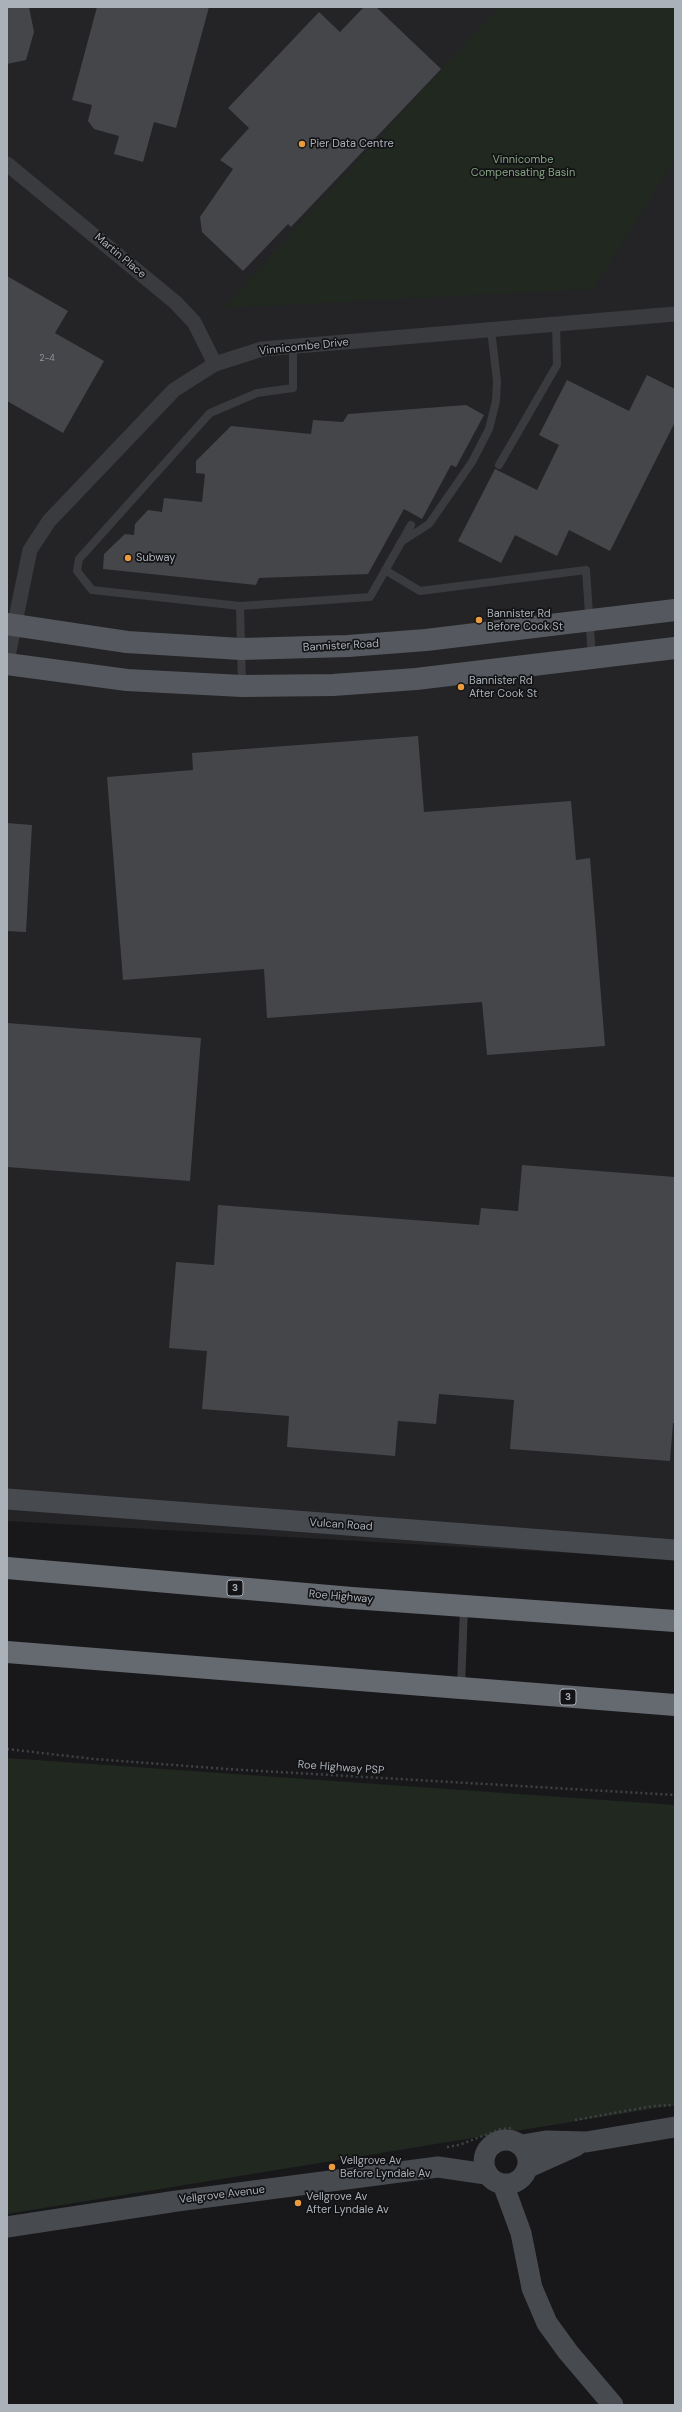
<!DOCTYPE html>
<html>
<head>
<meta charset="utf-8">
<style>
	body { margin:0 }
	#map { position:relative; width:682px; height:2412px; overflow:hidden; background:#18181a; font-family:"DM Sans",sans-serif }
	canvas { display:block }
	.frame { position:absolute; inset:0; border:8px solid #abb1b9; pointer-events:none }
</style>
</head>
<body>
<div id="map">
<canvas width="682" height="2412"></canvas>
<div class="frame"></div>
</div>
<script>
const ctx = document.querySelector('canvas').getContext('2d');
ctx.lineJoin = 'round';
function paint(path, color) { ctx.fillStyle = color; ctx.fill(path, 'evenodd'); }
const toPath = rows => new Path2D(rows.map(r => 'M' + r).join(''));
function strokePath(path, color, width, dash) { ctx.strokeStyle = color; ctx.lineWidth = width; ctx.lineCap = dash ? 'butt' : 'round'; ctx.setLineDash(dash || []); ctx.stroke(path); }
function drawText(font, color, halo, rows, align = 'center') {
  ctx.font = font + ' "DM Sans",sans-serif'; ctx.lineWidth = 3.5; ctx.setLineDash([]); ctx.textBaseline = 'middle'; ctx.strokeStyle = halo; ctx.fillStyle = color; for (const [text, x, y, turn = 0] of rows) {
    ctx.save(); ctx.translate(x, y); ctx.rotate((+turn || 0) * Math.PI / 180); ctx.textAlign = isNaN(turn) ? turn : align; if (halo) ctx.strokeText(text, 0, 0); ctx.fillText(text, 0, 0); ctx.restore();
  }
}
paint(toPath([
	[7,7,675,7,675,1559,7,1521]
]), '#242427');
paint(toPath([
	[499,7,675,7,675,159,594,289,223,308],
	[7,1758,675,1805,675,2105,7,2214]
]), '#202820');
paint(toPath([
	[7,7,29,7,34,32,26,60,7,64],
	[97,7,209,7,176,128,154,122,143,162,114,154,119,136,94,129,88,121,92,105,72,100],
	[364,7,376,7,441,69,291,227,288,224,243,271,202,232,200,217,233,169,220,160,249,128,228,108,319,12,340,32],
	[7,276,68,311,55,333,104,361,63,433,7,401],
	[647,375,675,389,675,422,610,551,569,530,557,556,515,535,501,563,458,541,495,469,537,490,559,445,539,435,567,380,629,411],
	[466,405,484,415,456,467,451,465,422,519,404,509,368,574,259,578,256,585,103,569,104,554,125,534,134,535,135,524,148,510,162,512,164,498,202,502,205,474,196,473,196,461,231,426,311,434,313,420,343,422,348,414],
	[418,736,424,812,571,801,576,860,590,858,605,1046,487,1055,482,1002,267,1018,264,969,123,980,107,777,193,770,192,753],
	[7,823,32,825,26,932,7,931],
	[7,1023,201,1038,190,1181,7,1167],
	[522,1165,675,1177,675,1423,673,1423,670,1461,510,1449,514,1400,439,1394,436,1424,398,1421,395,1456,287,1447,289,1416,202,1409,207,1351,169,1348,176,1262,214,1265,218,1205,479,1225,481,1208,518,1211]
]), '#45464a');
strokePath(toPath([
	[7,1749,94,1759,227,1769,675,1795],
	[575,2120,653,2106,675,2105],
	[447,2147,459,2145,501,2129,511,2128]
]), '#3f4246', 2.5, [2, 3]);
strokePath(toPath([
	[499,465,557,365,556,324],
	[401,542,429,524,472,462,489,429,496,401,497,381,491,330],
	[385,570,420,591,586,570,592,657],
	[240,606,370,597,411,525],
	[242,686,240,606,92,590,77,571,79,559,210,413,257,393,293,388,293,347],
	[461,1687,464,1607]
]), '#393b3f', 8);
strokePath(toPath([
	[7,164,175,302,194,322,215,364],
	[7,661,30,550,49,521,174,390,215,364,262,349,675,314]
]), '#393b3f', 15);
strokePath(toPath([
	[7,1499,675,1550],
	'484 2162a22 22 0 1 1 44 0a22 22 0 1 1-44 0Z',
	[522,2145,546,2141,586,2142,675,2127],
	[527,2168,576,2146],
	[503,2184,521,2233,532,2288,547,2323,568,2352,613,2405],
	[7,2227,177,2201,438,2167,486,2174]
]), '#474a4f', 21);
strokePath(toPath([
	[7,624,127,642,241,649,348,646,426,640,675,610],
	[7,664,127,680,242,686,333,685,416,679,675,648]
]), '#55585e', 22);
strokePath(toPath([
	[7,1568,352,1598,675,1621],
	[7,1652,675,1705]
]), '#656970', 22);
for (const [x, y, r, color] of [
	[302,144,4,"#ea9b40"],
	[128,558,4,"#ea9b40"],
	[479,620,4,"#ea9b40"],
	[461,687,4,"#ea9b40"],
	[332,2167,4,"#ea9b40"],
	[298,2203,4,"#ea9b40"]
]) { const dot = new Path2D(); dot.arc(x, y, r, 0, 2 * Math.PI); ctx.fillStyle = color; ctx.fill(dot); strokePath(dot, '#131315', 1.5); }
drawText('9px', '#92969d', null, [
	["2-4",47,359]
]);
for (const [x, y, w] of [
	[235,1588,16],
	[568,1697,16]
]) { const box = new Path2D(); box.roundRect(x - w / 2, y - 8, w, 16, 3); ctx.fillStyle = '#131315'; ctx.fill(box); strokePath(box, '#abb1b9', 1); }
drawText('bold 10px', '#abb1b9', null, [
	["3",235,1588],
	["3",568,1697]
]);
drawText('11px', '#abb1b9', '#131315', [
	["Pier Data Centre",310,144],
	["Subway",136,558],
	["Bannister Rd",487,614],
	["Before Cook St",487,627],
	["Bannister Rd",469,681],
	["After Cook St",469,694],
	["Vellgrove Av",340,2161],
	["Before Lyndale Av",340,2174],
	["Vellgrove Av",306,2197],
	["After Lyndale Av",306,2210]
], 'left');
drawText('11px', '#85a383', '#131315', [
	["Vinnicombe",523,160],
	["Compensating Basin",523,173]
]);
drawText('11px', '#abb1b9', '#131315', [
	["Martin Place",120,256,40],
	["Vinnicombe Drive",304,347,-6],
	["Bannister Road",341,646,-3],
	["Vulcan Road",341,1525,4],
	["Roe Highway",341,1597,5],
	["Roe Highway PSP",341,1768,4],
	["Vellgrove Avenue",222,2195,-7]
]);
</script>
</body>
</html>
